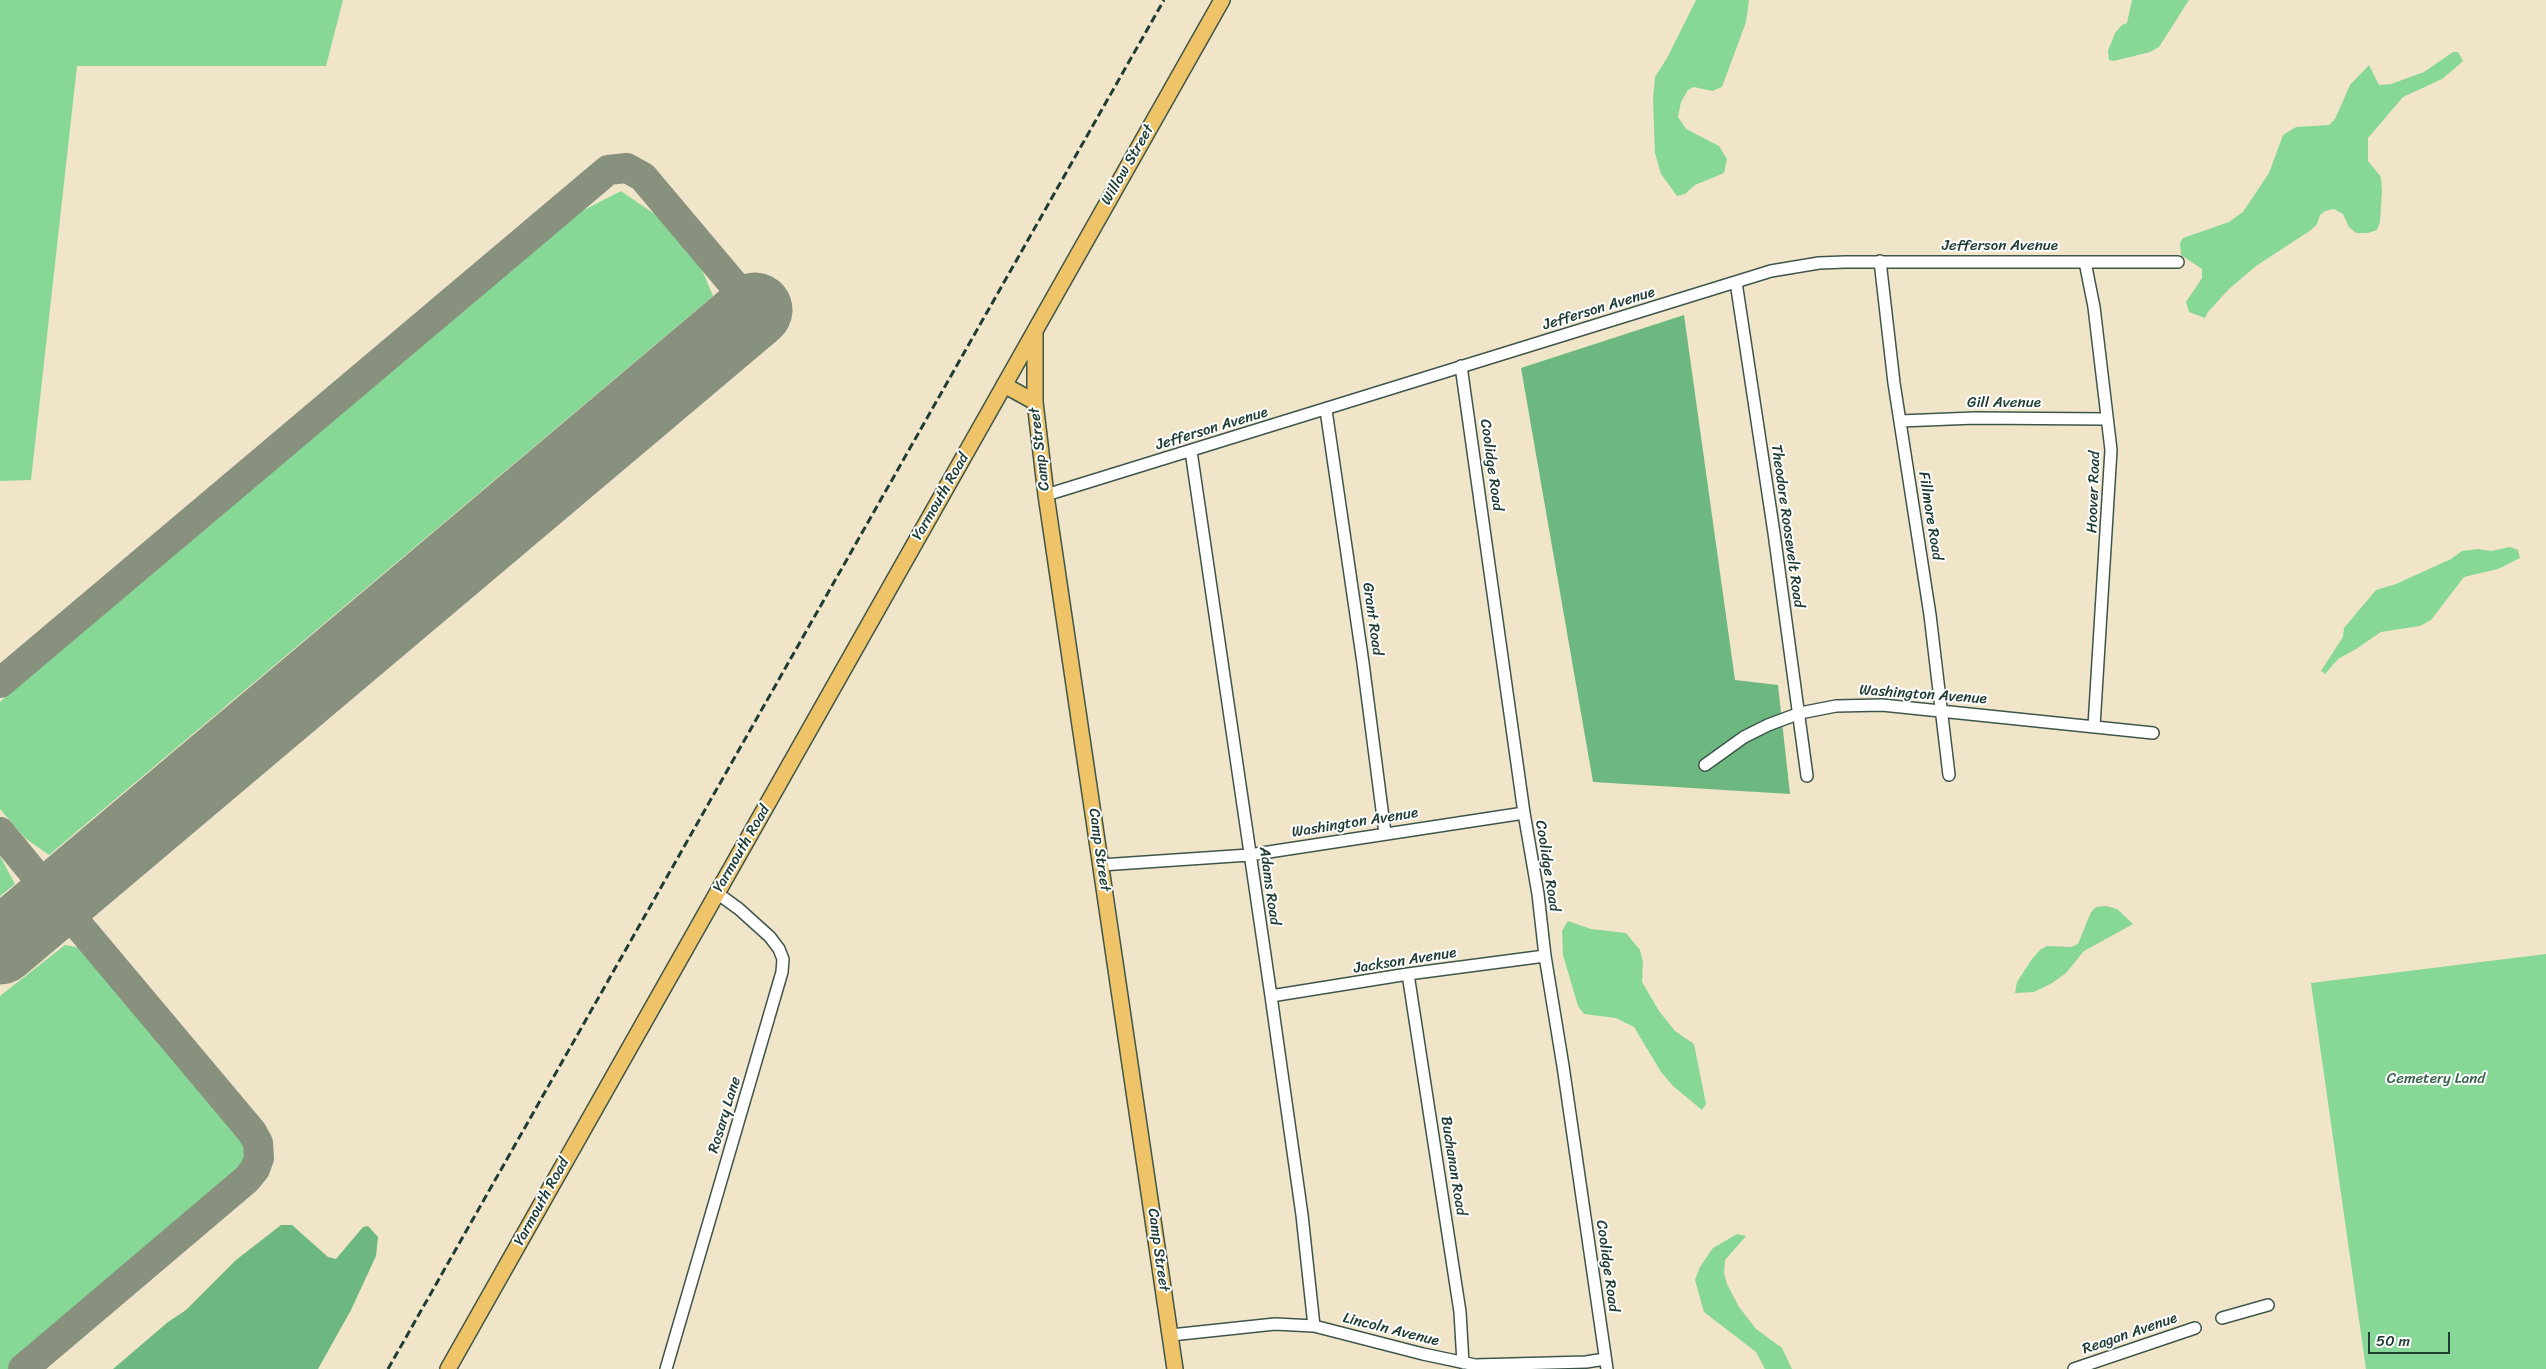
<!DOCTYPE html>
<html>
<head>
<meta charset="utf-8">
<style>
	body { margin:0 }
	#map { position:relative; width:2546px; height:1369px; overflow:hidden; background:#f0e5c9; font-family:Sriracha,sans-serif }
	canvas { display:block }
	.scale { position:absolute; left:2368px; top:1332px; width:82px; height:22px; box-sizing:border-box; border:2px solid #1f3d34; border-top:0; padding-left:6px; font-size:15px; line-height:18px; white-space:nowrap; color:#1f3d34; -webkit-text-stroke:4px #fff; paint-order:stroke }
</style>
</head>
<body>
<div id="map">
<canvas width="2546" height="1369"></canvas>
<div class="scale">50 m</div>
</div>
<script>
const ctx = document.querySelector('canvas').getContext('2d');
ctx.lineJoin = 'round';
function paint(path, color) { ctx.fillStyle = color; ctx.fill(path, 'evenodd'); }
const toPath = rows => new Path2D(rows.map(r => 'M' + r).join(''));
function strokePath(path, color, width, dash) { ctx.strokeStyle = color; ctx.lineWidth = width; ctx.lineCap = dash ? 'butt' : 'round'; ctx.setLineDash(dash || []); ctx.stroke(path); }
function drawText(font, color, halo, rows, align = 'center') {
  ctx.font = font + ' Sriracha,sans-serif'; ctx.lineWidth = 4; ctx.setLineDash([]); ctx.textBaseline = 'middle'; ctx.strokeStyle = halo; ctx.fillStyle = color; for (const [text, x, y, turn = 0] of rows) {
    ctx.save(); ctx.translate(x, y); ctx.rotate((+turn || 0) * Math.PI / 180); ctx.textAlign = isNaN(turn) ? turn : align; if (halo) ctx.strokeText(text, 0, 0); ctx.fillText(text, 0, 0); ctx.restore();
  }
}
paint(toPath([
	[0,0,343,0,326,66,77,66,31,480,0,481],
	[1696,0,1749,0,1746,22,1722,87,1712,91,1694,87,1688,90,1681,102,1678,117,1686,129,1719,146,1727,159,1724,173,1695,185,1685,194,1677,196,1661,174,1655,153,1653,100,1655,77,1667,58],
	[2132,0,2189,0,2159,47,2150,52,2114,61,2109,60,2108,51,2115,33,2122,25,2127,23],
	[2453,52,2458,52,2463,61,2454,69,2442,79,2403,97,2368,138,2368,161,2381,177,2382,191,2380,222,2377,230,2368,233,2356,233,2349,227,2343,214,2334,209,2325,211,2320,215,2317,224,2311,230,2256,266,2229,289,2208,312,2205,318,2189,312,2186,302,2202,278,2202,269,2181,255,2180,243,2183,238,2229,222,2243,212,2269,173,2283,135,2296,127,2329,125,2335,119,2350,85,2369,65,2379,85,2391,84,2424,72],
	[621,191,656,215,702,270,713,296,49,855,25,838,0,809,0,702,29,674,539,244,584,210],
	[2510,547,2518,550,2520,558,2498,569,2464,577,2431,620,2420,626,2381,632,2356,649,2338,659,2325,674,2321,671,2343,637,2344,628,2376,590,2396,584,2451,559,2462,551,2478,549,2491,551],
	[0,856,15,884,0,896],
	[2106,906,2117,909,2133,924,2084,951,2066,973,2052,983,2034,992,2015,993,2017,982,2032,959,2040,950,2047,946,2071,947,2078,944,2091,912,2096,907],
	[1568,921,1591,929,1626,933,1640,950,1643,962,1642,982,1659,1011,1675,1031,1694,1044,1706,1104,1702,1110,1673,1086,1661,1072,1634,1027,1616,1018,1584,1014,1578,1006,1563,955,1562,931],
	[65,945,81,948,97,964,245,1138,249,1156,245,1166,233,1179,16,1362,8,1369,0,1369,0,996],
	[2546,954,2546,1369,2366,1369,2311,983],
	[1737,1234,1746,1236,1725,1260,1724,1273,1727,1284,1739,1307,1756,1329,1782,1348,1792,1369,1765,1369,1756,1352,1704,1312,1695,1280,1700,1267,1713,1248]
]), '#87d797');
paint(toPath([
	[1684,315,1735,680,1778,685,1790,794,1593,782,1521,368],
	[281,1225,292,1225,328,1257,336,1259,363,1227,368,1226,378,1237,376,1256,351,1310,318,1369,113,1369,168,1322,186,1310,236,1260]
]), '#6db880');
strokePath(toPath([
	[0,683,608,170,627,168,643,177,755,310],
	[0,832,37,877,46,882,67,884,82,877],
	[32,919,57,917,69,920,79,926],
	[23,1369,247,1179,255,1169,259,1158,258,1143,252,1132,79,926,74,917,73,902,82,877]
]), '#88917e', 30);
strokePath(toPath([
	[0,947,755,310]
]), '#88917e', 75);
const minor = toPath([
	[1880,261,1894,383,1930,615,1949,775],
	[2085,262,2094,307,2111,450,2094,726],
	[1736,282,1774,533,1807,776],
	[1461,366,1524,813,1538,894,1545,956,1563,1066,1607,1369],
	[1326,410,1363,663,1385,833],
	[1900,421,1975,418,2107,419],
	[1191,451,1271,996,1302,1215,1314,1326],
	[1046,495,1771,271,1819,263,1845,262,2178,262],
	[1705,765,1744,737,1768,725,1800,713,1836,706,1882,705,2153,733],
	[1101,865,1249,855,1524,813],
	[1408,974,1460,1312,1463,1363],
	[1271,996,1408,974,1545,956],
	[2222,1318,2268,1305],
	[1171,1335,1275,1324,1314,1326,1423,1354,1475,1365,1586,1362,1605,1359],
	[666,1369,782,972,783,959,779,949,770,937,739,909,717,893],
	[2074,1369,2195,1328]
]);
const major = toPath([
	[1035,333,1035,402,1046,495,1175,1369],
	[1004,385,1035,402],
	[448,1369,1222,0]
]);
strokePath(minor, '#3e564a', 14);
strokePath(major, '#3e564a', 18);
strokePath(minor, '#fff', 11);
strokePath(major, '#efc469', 15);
strokePath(toPath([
	[388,1369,1164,0]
]), '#1f3d34', 3, [8, 4]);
drawText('15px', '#1f3d34', '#fff', [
	["Willow Street",1128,165,-60],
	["Jefferson Avenue",2000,246],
	["Jefferson Avenue",1599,309,-17],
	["Gill Avenue",2004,403],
	["Jefferson Avenue",1212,429,-17],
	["Camp Street",1040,449,-97],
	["Coolidge Road",1491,465,82],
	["Hoover Road",2094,492,-88],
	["Yarmouth Road",941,497,-60],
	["Fillmore Road",1930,516,81],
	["Theodore Roosevelt Road",1787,526,82],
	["Grant Road",1372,619,82],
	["Washington Avenue",1923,695,4],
	["Washington Avenue",1355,823,-9],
	["Yarmouth Road",742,849,-60],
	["Camp Street",1099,850,82],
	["Coolidge Road",1547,866,81],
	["Adams Road",1269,886,82],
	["Jackson Avenue",1405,961,-9],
	["Rosary Lane",725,1115,-73],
	["Buchanan Road",1453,1166,81],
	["Yarmouth Road",542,1202,-61],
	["Camp Street",1158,1250,82],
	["Coolidge Road",1607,1266,82],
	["Lincoln Avenue",1391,1330,14],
	["Reagan Avenue",2130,1334,-19]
]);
drawText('15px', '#39644d', '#fff', [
	["Cemetery Land",2436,1079]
]);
</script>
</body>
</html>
